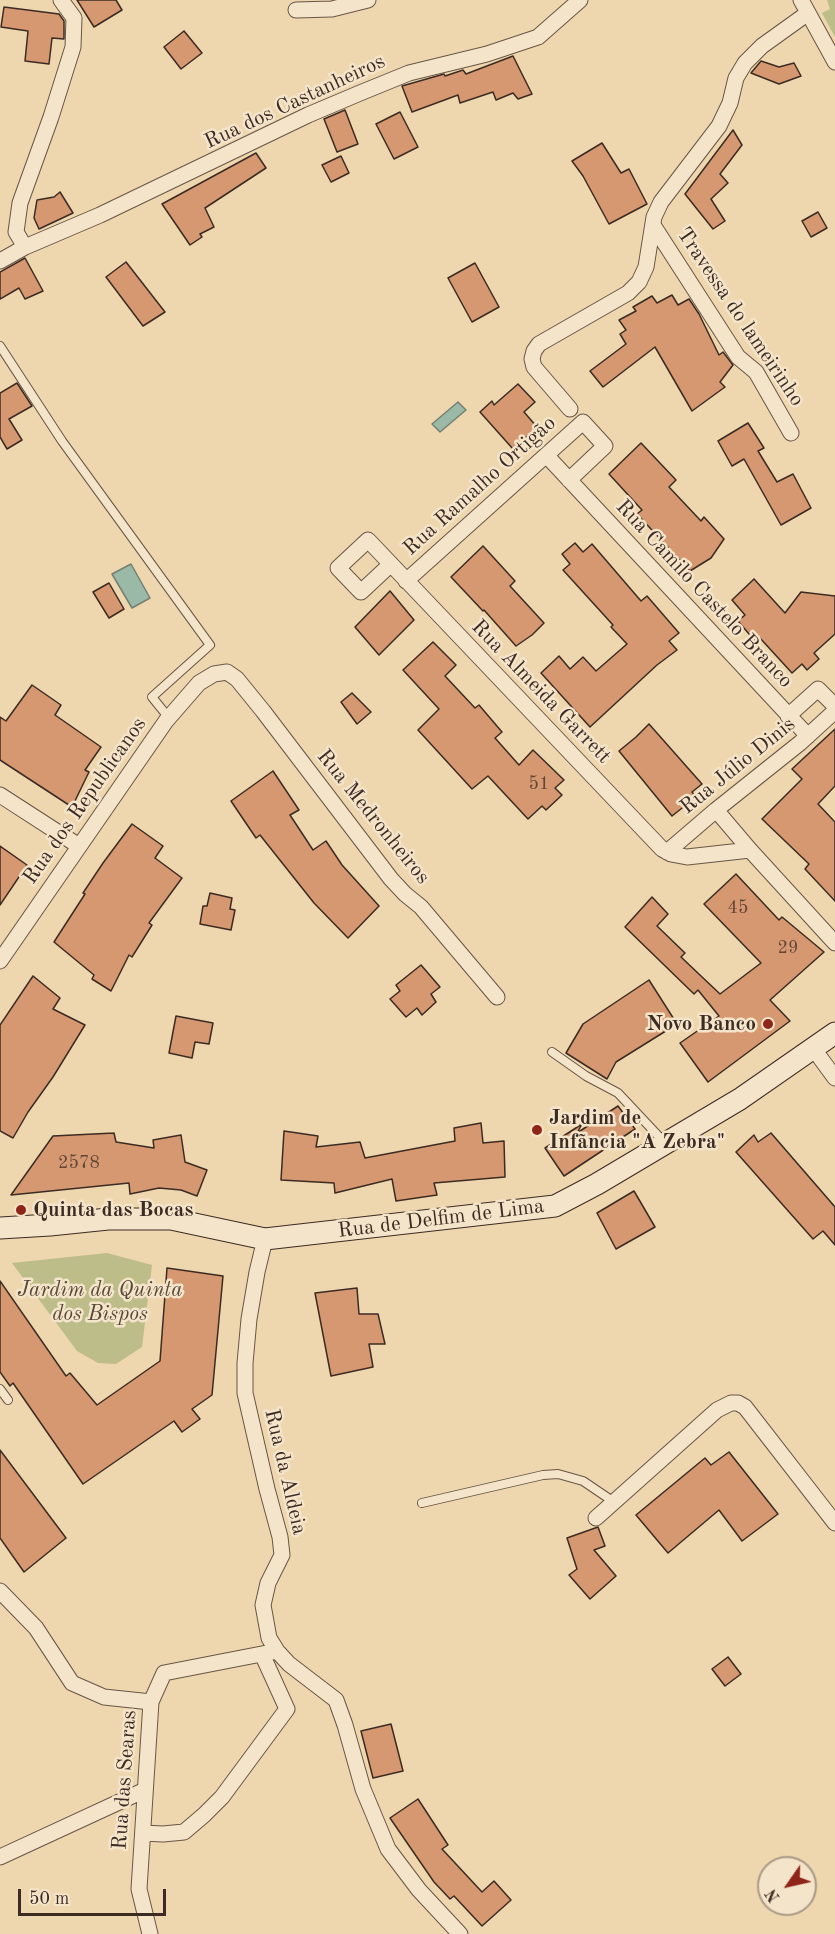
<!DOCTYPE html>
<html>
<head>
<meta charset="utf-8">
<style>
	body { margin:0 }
	#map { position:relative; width:835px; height:1934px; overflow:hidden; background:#eed6ae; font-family:"Old Standard TT",serif }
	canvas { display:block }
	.north { position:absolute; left:757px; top:1856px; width:60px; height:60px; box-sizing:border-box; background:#f4e4ca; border:2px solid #aa9a87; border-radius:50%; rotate:236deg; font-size:16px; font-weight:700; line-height:24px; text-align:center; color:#3c2b23 }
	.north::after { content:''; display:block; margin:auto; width:21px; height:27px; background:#8f2418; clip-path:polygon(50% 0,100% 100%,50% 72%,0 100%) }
	.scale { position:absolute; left:18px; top:1889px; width:148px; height:27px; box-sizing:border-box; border:3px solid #3c2b23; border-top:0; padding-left:8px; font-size:18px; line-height:21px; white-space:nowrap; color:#3c2b23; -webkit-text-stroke:4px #f4e4ca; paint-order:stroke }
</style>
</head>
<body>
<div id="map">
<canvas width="835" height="1934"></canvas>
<div class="north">N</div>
<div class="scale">50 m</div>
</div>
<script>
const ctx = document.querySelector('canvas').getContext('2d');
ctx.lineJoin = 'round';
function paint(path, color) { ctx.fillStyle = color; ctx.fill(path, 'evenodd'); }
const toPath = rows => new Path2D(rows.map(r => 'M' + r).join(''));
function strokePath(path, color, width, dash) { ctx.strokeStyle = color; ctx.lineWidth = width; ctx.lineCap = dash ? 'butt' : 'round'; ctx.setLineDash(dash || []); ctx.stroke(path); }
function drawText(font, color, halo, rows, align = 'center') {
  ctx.font = font + ' "Old Standard TT",serif'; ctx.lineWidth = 5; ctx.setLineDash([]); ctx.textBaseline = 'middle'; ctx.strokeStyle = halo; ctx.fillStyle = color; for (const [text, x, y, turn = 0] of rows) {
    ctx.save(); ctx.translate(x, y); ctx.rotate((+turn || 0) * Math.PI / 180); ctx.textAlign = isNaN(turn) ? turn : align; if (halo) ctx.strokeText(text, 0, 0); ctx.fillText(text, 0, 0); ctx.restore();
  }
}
paint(toPath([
	[827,0,835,0,835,37,822,13,830,9],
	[107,1253,152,1265,142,1347,116,1364,98,1363,77,1351,12,1263]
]), '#bcbd88');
const water = toPath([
	[458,402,466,410,440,432,432,424,458,402],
	[131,564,150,598,132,608,112,574,131,564]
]);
paint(water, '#9ab9a7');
strokePath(water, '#748072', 1.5);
const building = toPath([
	[77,0,116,0,122,10,94,27,77,0],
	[4,7,59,14,64,21,64,39,52,38,49,64,25,61,28,31,1,27,4,7],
	[184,31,202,53,181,69,164,47,184,31],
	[513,56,532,94,518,99,513,93,496,100,493,92,460,103,458,95,412,112,402,86,444,74,445,76,463,70,466,74,513,56],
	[761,61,779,67,794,63,801,76,779,84,751,73,761,61],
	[345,110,358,144,337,152,324,119,345,110],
	[400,112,418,147,394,159,376,124,400,112],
	[733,130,742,145,720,174,728,183,711,199,725,221,713,229,685,194,733,130],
	[602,143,621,173,629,169,647,204,609,224,583,176,572,161,602,143],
	[256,153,266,168,205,208,214,227,200,234,202,237,190,245,162,204,256,153],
	[341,156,349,173,331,182,322,165,341,156],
	[60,192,73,213,39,229,34,218,37,200,54,197,60,192],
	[818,212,827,228,811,237,802,221,818,212],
	[25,258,43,291,25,299,19,288,0,299,0,272,25,258],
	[126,262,165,312,143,326,106,277,126,262],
	[475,263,499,307,472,322,448,278,475,263],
	[672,295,678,305,689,299,699,314,719,355,723,352,733,365,720,382,725,387,692,411,655,347,603,387,590,371,626,344,620,334,626,330,619,320,636,311,633,307,652,296,657,303,672,295],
	[17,383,32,406,9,419,22,440,7,449,0,437,0,393,17,383],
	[518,384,535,402,524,412,537,427,513,449,480,412,492,401,494,405,518,384],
	[748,423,764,448,758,451,777,482,793,474,811,508,781,525,744,459,732,466,718,441,748,423],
	[641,443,676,480,669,487,701,521,704,517,724,539,711,558,690,571,637,514,642,510,609,474,641,443],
	[575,543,583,552,592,544,641,601,647,596,679,633,669,641,677,650,657,665,590,727,541,673,559,656,570,669,583,657,596,671,627,644,611,627,613,625,563,570,570,564,562,554,575,543],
	[483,546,515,581,510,586,544,623,532,635,516,646,484,610,483,611,451,577,483,546],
	[754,579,785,613,801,592,835,596,835,634,814,653,819,659,807,670,802,664,792,673,759,637,755,641,738,621,745,615,732,600,754,579],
	[109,583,124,609,109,618,93,592,109,583],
	[390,591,414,620,379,655,355,627,390,591],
	[433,642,456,665,445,676,475,708,479,705,502,732,495,738,519,765,533,750,564,780,555,788,562,795,546,810,542,806,528,819,488,776,472,789,418,730,439,709,403,670,433,642],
	[32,685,61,705,55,715,101,747,85,770,89,772,72,807,0,760,0,717,6,721,32,685],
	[352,693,371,712,357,724,341,702,352,693],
	[649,724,702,784,692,792,696,797,672,816,619,751,636,737,649,724],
	[835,729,835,786,818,804,835,822,835,901,805,869,809,864,762,819,802,779,792,769,835,729],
	[273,771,299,810,290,815,313,850,326,841,342,865,379,906,348,938,314,903,260,835,256,838,231,801,273,771],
	[132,824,163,846,155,858,182,878,149,923,152,925,132,957,129,955,111,991,92,979,94,975,54,942,85,894,83,893,103,863,132,824],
	[0,846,27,865,0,905,0,846],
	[736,874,779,920,782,917,824,952,770,1000,790,1021,708,1082,680,1043,719,1016,698,990,694,994,625,927,652,897,668,914,657,926,685,953,681,957,720,994,761,963,704,904,736,874],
	[210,893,232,898,230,909,235,910,231,930,200,924,203,906,207,906,210,893],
	[421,965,440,987,431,994,436,1002,422,1015,417,1008,406,1017,390,999,400,991,396,985,421,965],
	[33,976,60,998,53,1009,85,1025,53,1077,28,1112,13,1138,0,1131,0,1025,33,976],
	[649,980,677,1024,616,1062,607,1079,566,1053,583,1024,649,980],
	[176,1016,213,1023,209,1044,195,1042,192,1058,169,1053,176,1016],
	[618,1106,635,1129,564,1176,545,1148,582,1124,577,1133,618,1106],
	[481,1123,483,1143,504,1141,505,1177,434,1183,437,1195,396,1201,392,1179,335,1193,334,1183,281,1180,284,1131,318,1136,316,1147,360,1142,365,1158,455,1141,454,1128,481,1123],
	[114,1133,116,1142,154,1148,153,1140,181,1135,185,1162,207,1170,197,1196,181,1190,159,1188,130,1194,129,1183,11,1195,53,1136,114,1133],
	[771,1133,835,1207,835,1245,823,1231,813,1239,736,1152,754,1135,758,1142,771,1133],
	[634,1191,655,1227,616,1249,597,1213,634,1191],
	[167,1268,223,1276,212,1395,192,1409,200,1419,182,1432,174,1421,83,1484,13,1383,10,1386,0,1372,0,1281,66,1376,70,1373,97,1405,160,1361,167,1268],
	[357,1288,359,1314,378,1314,385,1344,369,1344,373,1367,331,1376,315,1293,357,1288],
	[0,1450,66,1538,24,1572,0,1538,0,1450],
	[729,1452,778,1514,742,1541,719,1510,668,1553,636,1515,705,1458,711,1465,729,1452],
	[598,1527,605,1546,594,1550,616,1576,590,1599,569,1575,577,1569,567,1538,598,1527],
	[728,1657,741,1674,725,1686,712,1669,728,1657],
	[391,1724,403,1771,373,1778,361,1731,391,1724],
	[418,1799,448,1845,442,1849,482,1892,494,1881,511,1900,482,1926,454,1896,450,1899,434,1882,390,1818,418,1799]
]);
paint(building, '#d59870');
strokePath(building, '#3c2b23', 1.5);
const service = toPath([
	[0,346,62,441,210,645,152,697,169,718],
	[552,1052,586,1076,618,1093,664,1142],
	[0,1389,8,1400],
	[422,1503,543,1475,558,1474,583,1481,614,1502]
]);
const minor = toPath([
	[801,0,835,62],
	[296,10,332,9,368,0],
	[653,225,738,357,756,372,791,433],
	[25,247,16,232,20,203,51,117,73,47,74,18,61,0],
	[0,261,25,247,100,215,308,115,360,93,409,73,487,54,538,37,580,0],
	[570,409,534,367,532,359,534,351,539,344,628,293,639,282,646,267,654,217,661,202,719,126,730,103,736,78,745,63,762,46,808,13],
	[547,456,808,736],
	[391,564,361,592,338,568,368,540,662,849,671,854,687,857,750,850],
	[406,581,583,422,605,446,569,480],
	[788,716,818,689,835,706],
	[0,795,79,846],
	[716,810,750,850,835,943],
	[667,852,716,810,800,743,835,711],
	[0,961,166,721,199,683,214,674,227,672,237,679,263,711,391,879,405,894,421,907,497,997],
	[813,1048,835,1078],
	[265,1239,257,1272,249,1319,245,1363,245,1393,267,1489,280,1537,282,1555,268,1583,263,1605,269,1638,277,1651,289,1664,336,1700,345,1725,363,1789,388,1849,419,1890,460,1934],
	[596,1518,717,1410,731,1403,738,1403,745,1407,835,1523],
	[0,1591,36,1628,72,1683,104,1697,151,1702],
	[143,1833,163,1834,184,1832,204,1815,222,1797,287,1709,262,1654],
	[0,1857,145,1790],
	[150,1934,139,1889,151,1702,164,1673,277,1651]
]);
const secondary = toPath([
	[0,1228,50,1225,108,1219,171,1219,265,1239,555,1206,597,1184,740,1099,835,1033]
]);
strokePath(service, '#685646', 10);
strokePath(minor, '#685646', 17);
strokePath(secondary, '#3c2b23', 23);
strokePath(service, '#f4e4ca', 8);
strokePath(minor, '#f4e4ca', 15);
strokePath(secondary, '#f4e4ca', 21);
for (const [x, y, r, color] of [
	[768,1024,6,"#8f2418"],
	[537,1130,6,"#8f2418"],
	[21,1210,6,"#8f2418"]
]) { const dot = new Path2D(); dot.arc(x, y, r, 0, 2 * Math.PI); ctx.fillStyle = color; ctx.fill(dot); strokePath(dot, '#f4e4ca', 2); }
drawText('18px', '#624636', null, [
	["51",539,784],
	["45",738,908],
	["29",788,948],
	["2578",79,1163]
]);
drawText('21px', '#3c2b23', '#f4e4ca', [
	["Rua dos Castanheiros",295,102,-25],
	["Travessa do lameirinho",740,317,56],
	["Rua Ramalho Ortigão",480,486,-42],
	["Rua Camilo Castelo Branco",704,594,47],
	["Rua Almeida Garrett",541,692,46],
	["Rua Júlio Dinis",738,766,-39],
	["Rua dos Republicanos",85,801,-55],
	["Rua Medronheiros",373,817,51],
	["Rua de Delfim de Lima",441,1219,-7],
	["Rua da Aldeia",285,1472,77],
	["Rua das Searas",125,1780,-86]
]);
drawText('bold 21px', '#3c2b23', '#f4e4ca', [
	["Novo Banco",756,1024,"right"],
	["Jardim de",549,1118],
	["Infãncia \"A Zebra\"",549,1142],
	["Quinta das Bocas",33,1210]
], 'left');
drawText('italic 21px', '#564837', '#f4e4ca', [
	["Jardim da Quinta",100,1290],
	["dos Bispos",100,1314]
]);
</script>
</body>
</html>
